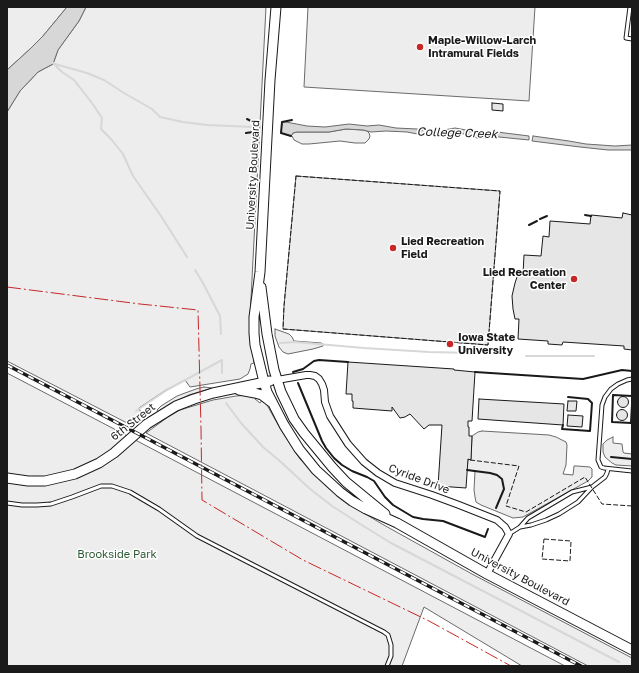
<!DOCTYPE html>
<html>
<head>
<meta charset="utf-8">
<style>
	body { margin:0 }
	#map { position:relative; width:639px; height:673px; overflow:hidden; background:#fff; font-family:"Golos Text",sans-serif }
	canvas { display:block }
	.frame { position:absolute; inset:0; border:8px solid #1a1a1a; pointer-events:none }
</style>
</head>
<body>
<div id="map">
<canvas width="639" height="673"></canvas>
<div class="frame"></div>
</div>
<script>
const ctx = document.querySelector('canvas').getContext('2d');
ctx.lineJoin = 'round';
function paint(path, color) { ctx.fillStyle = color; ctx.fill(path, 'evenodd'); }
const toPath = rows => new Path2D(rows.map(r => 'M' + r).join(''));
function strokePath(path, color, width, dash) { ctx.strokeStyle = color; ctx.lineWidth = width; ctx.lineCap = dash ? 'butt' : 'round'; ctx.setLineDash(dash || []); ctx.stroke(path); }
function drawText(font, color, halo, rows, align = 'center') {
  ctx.font = font + ' "Golos Text",sans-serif'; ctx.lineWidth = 3; ctx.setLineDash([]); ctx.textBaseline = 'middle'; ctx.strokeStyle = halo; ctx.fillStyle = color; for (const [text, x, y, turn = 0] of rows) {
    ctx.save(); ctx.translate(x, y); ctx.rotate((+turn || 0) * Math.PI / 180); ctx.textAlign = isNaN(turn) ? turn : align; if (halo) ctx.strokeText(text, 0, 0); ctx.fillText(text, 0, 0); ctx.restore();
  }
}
const green = toPath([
	[7,7,67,7,43,36,30,49,7,70,7,7],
	[86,7,266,7,250,318,254,363,251,364,250,369,248,374,240,379,190,387,185,380,166,390,139,408,141,413,133,422,127,423,7,361,7,112,20,91,38,72,53,64,58,50,79,21,86,7],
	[308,7,535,7,529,101,304,87,308,7],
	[346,129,363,130,367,131,369,133,370,136,369,139,365,143,355,143,340,141,309,144,302,144,294,140,292,136,291,136,293,133,297,132,329,132,346,129],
	[296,176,500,191,488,345,283,329,284,306,296,176],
	[275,329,289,334,292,337,294,341,321,343,323,344,323,346,313,349,288,354,283,352,279,347,275,336,275,329],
	[7,373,141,443,565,666,522,666,424,607,402,666,7,666,7,373],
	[204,387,212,388,189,395,170,404,158,412,157,410,161,406,177,396,196,389,204,387],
	[250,395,256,396,255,399,260,403,262,400,267,405,281,430,300,459,323,483,344,501,382,524,472,574,632,658,632,666,588,666,146,433,168,417,180,410,213,400,236,396,250,395],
	[482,431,549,435,556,437,566,442,567,445,566,465,563,474,573,475,574,466,577,466,590,467,592,469,592,477,588,481,523,517,513,518,481,505,476,502,475,497,474,490,475,471,467,470,468,459,471,459,472,436,478,432,482,431],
	[613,437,613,443,622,444,623,452,624,453,632,454,632,466,616,465,612,463,605,457,603,452,603,444,607,440,613,437]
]);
paint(green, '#ededed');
strokePath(green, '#6a6a6a', 1);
const water = toPath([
	[67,7,86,7,79,21,58,50,53,64,38,72,20,91,7,112,7,70,30,49,43,36,67,7],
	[282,122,286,122,307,126,325,127,349,124,367,126,379,125,396,128,417,129,433,132,455,128,466,130,474,133,479,134,497,132,529,136,529,140,499,137,477,138,466,134,450,133,428,136,407,132,386,131,371,132,363,130,346,129,329,132,297,132,293,133,291,136,281,133,282,122],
	[533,136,569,141,586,144,615,146,632,145,632,150,608,150,580,147,532,141,533,136]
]);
paint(water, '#d7d7d7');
strokePath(water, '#6a6a6a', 1);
strokePath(toPath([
	[52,62,62,72,74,80,92,103,102,118,101,129,111,139,123,154,133,176,161,216,187,257],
	[55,64,87,73,104,80,124,93,152,109,160,117,183,122,207,125,253,127],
	[195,270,203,283,220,316,221,334],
	[280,343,295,342,364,348,429,352,475,353],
	[526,356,594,356],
	[226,403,241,423,263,447,281,462,309,488,332,506,357,522,391,543,619,662],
	[136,411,167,390,222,360,222,373]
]), '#d7d7d7', 2);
const building = toPath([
	[492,103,503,104,503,111,492,110,492,103],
	[623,213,632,215,632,350,624,349,624,346,563,342,562,345,548,344,548,341,518,339,519,319,515,319,513,309,512,296,515,283,518,274,523,274,524,255,541,256,543,236,549,237,550,221,590,224,591,215,622,218,623,213],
	[348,362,454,369,454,370,475,372,472,421,468,421,468,427,469,427,469,436,472,436,471,460,468,459,466,488,438,486,442,425,429,425,424,429,410,414,405,417,400,418,392,407,392,411,353,408,353,401,352,401,352,394,346,394,348,362],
	'617.5 402a5.5 5.5 0 1 1 11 0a5.5 5.5 0 1 1-11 0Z',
	[479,399,564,404,563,425,478,419,479,399],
	[568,401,577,401,576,411,567,411,568,401],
	'616.5 415a5.5 5.5 0 1 1 11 0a5.5 5.5 0 1 1-11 0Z',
	[568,415,583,416,582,427,567,426,568,415]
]);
paint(building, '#e6e6e6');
strokePath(building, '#1a1a1a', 1);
const lane = toPath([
	[630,7,626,38,632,39],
	[632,379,627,380,618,384,611,389,605,397,602,405,598,460,601,467,604,468,632,471],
	[7,503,22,505,37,505,51,504,72,497,101,486,112,486,130,492,159,509,197,536,384,632,388,635,391,645,391,656,387,666],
	[520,527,531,525,546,520,559,514,578,502,592,487,605,477,607,473,608,469],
	[509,534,520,527,528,518,572,492,592,487]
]);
const street = toPath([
	[277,380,306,375,310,375,315,376,319,379,322,384,324,390,325,402,330,416,348,444,364,462,378,473,395,483,432,495,459,505,497,520,505,527,509,534,487,574]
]);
const secondary = toPath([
	[276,7,270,80,260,272,254,317,254,333,255,345,264,382,267,392,284,425,299,449,316,470,340,492,352,501,366,509,397,523,487,574,632,650],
	[261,287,267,334,274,370,281,392,294,419,304,433,332,467,346,482,385,514],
	[239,390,255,393,262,395,271,402],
	[7,478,28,481,45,481,75,474,99,463,114,453,147,424,176,406,194,399,213,393,270,381]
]);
strokePath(lane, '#1a1a1a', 5);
strokePath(street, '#1a1a1a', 8);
strokePath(secondary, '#1a1a1a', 11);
strokePath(lane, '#fff', 3);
strokePath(street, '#fff', 6);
strokePath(secondary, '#fff', 9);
const rail = toPath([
	[7,365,581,666]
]);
strokePath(rail, '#1a1a1a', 3.5);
strokePath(rail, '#fff', 2, [6]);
strokePath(toPath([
	[296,176,500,191,488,345,283,329,284,306,296,176],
	[470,460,519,466,506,506,526,512,585,477,602,504,632,506],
	[544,539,571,541,570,561,542,559,544,539]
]), '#1a1a1a', 1, [5, 2]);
strokePath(toPath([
	[246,133,253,132,253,122,247,119],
	[291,136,281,133,282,122,292,120],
	[585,215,591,216],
	[540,219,547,216],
	[529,225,537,221],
	[293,372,303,369,314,361,319,360,348,362],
	[475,372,583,379,622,370,632,371],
	[298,383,322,441,326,448,334,458,342,465,352,471,367,477,374,481,385,497,393,505,413,517,423,519,443,521,485,537,488,529],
	[632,396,613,395,612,422,631,423,632,404],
	[563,425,562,429,590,431,592,403,588,399,568,397],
	[611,457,632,459],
	[467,470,490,473,497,475,502,479,504,489,496,508]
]), '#1a1a1a', 2);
strokePath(toPath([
	[7,287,140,304,198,310,201,428,202,500,303,560,429,621,511,666]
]), '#c62828', 1, [14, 3, 2, 3]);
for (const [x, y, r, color] of [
	[420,47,4,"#c62828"],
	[393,248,4,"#c62828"],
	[574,279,4,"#c62828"],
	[450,344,4,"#c62828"]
]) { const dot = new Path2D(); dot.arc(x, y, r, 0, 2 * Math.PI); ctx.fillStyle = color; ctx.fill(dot); strokePath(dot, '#fff', 1.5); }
drawText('bold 11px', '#1a1a1a', '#fff', [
	["Maple-Willow-Larch",428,41],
	["Intramural Fields",428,54],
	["Lied Recreation",401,242],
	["Field",401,255],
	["Lied Recreation",566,273,"right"],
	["Center",566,286,"right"],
	["Iowa State",458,338],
	["University",458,351]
], 'left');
drawText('11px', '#1a1a1a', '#fff', [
	["University Boulevard",253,175,-87],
	["6th Street",133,422,-38],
	["Cyride Drive",419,479,21],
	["University Boulevard",520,577,28]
]);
drawText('11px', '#2b5a34', '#fff', [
	["Brookside Park",117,555]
]);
drawText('italic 12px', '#1a1a1a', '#fff', [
	["College Creek",457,133,2]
]);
</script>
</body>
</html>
